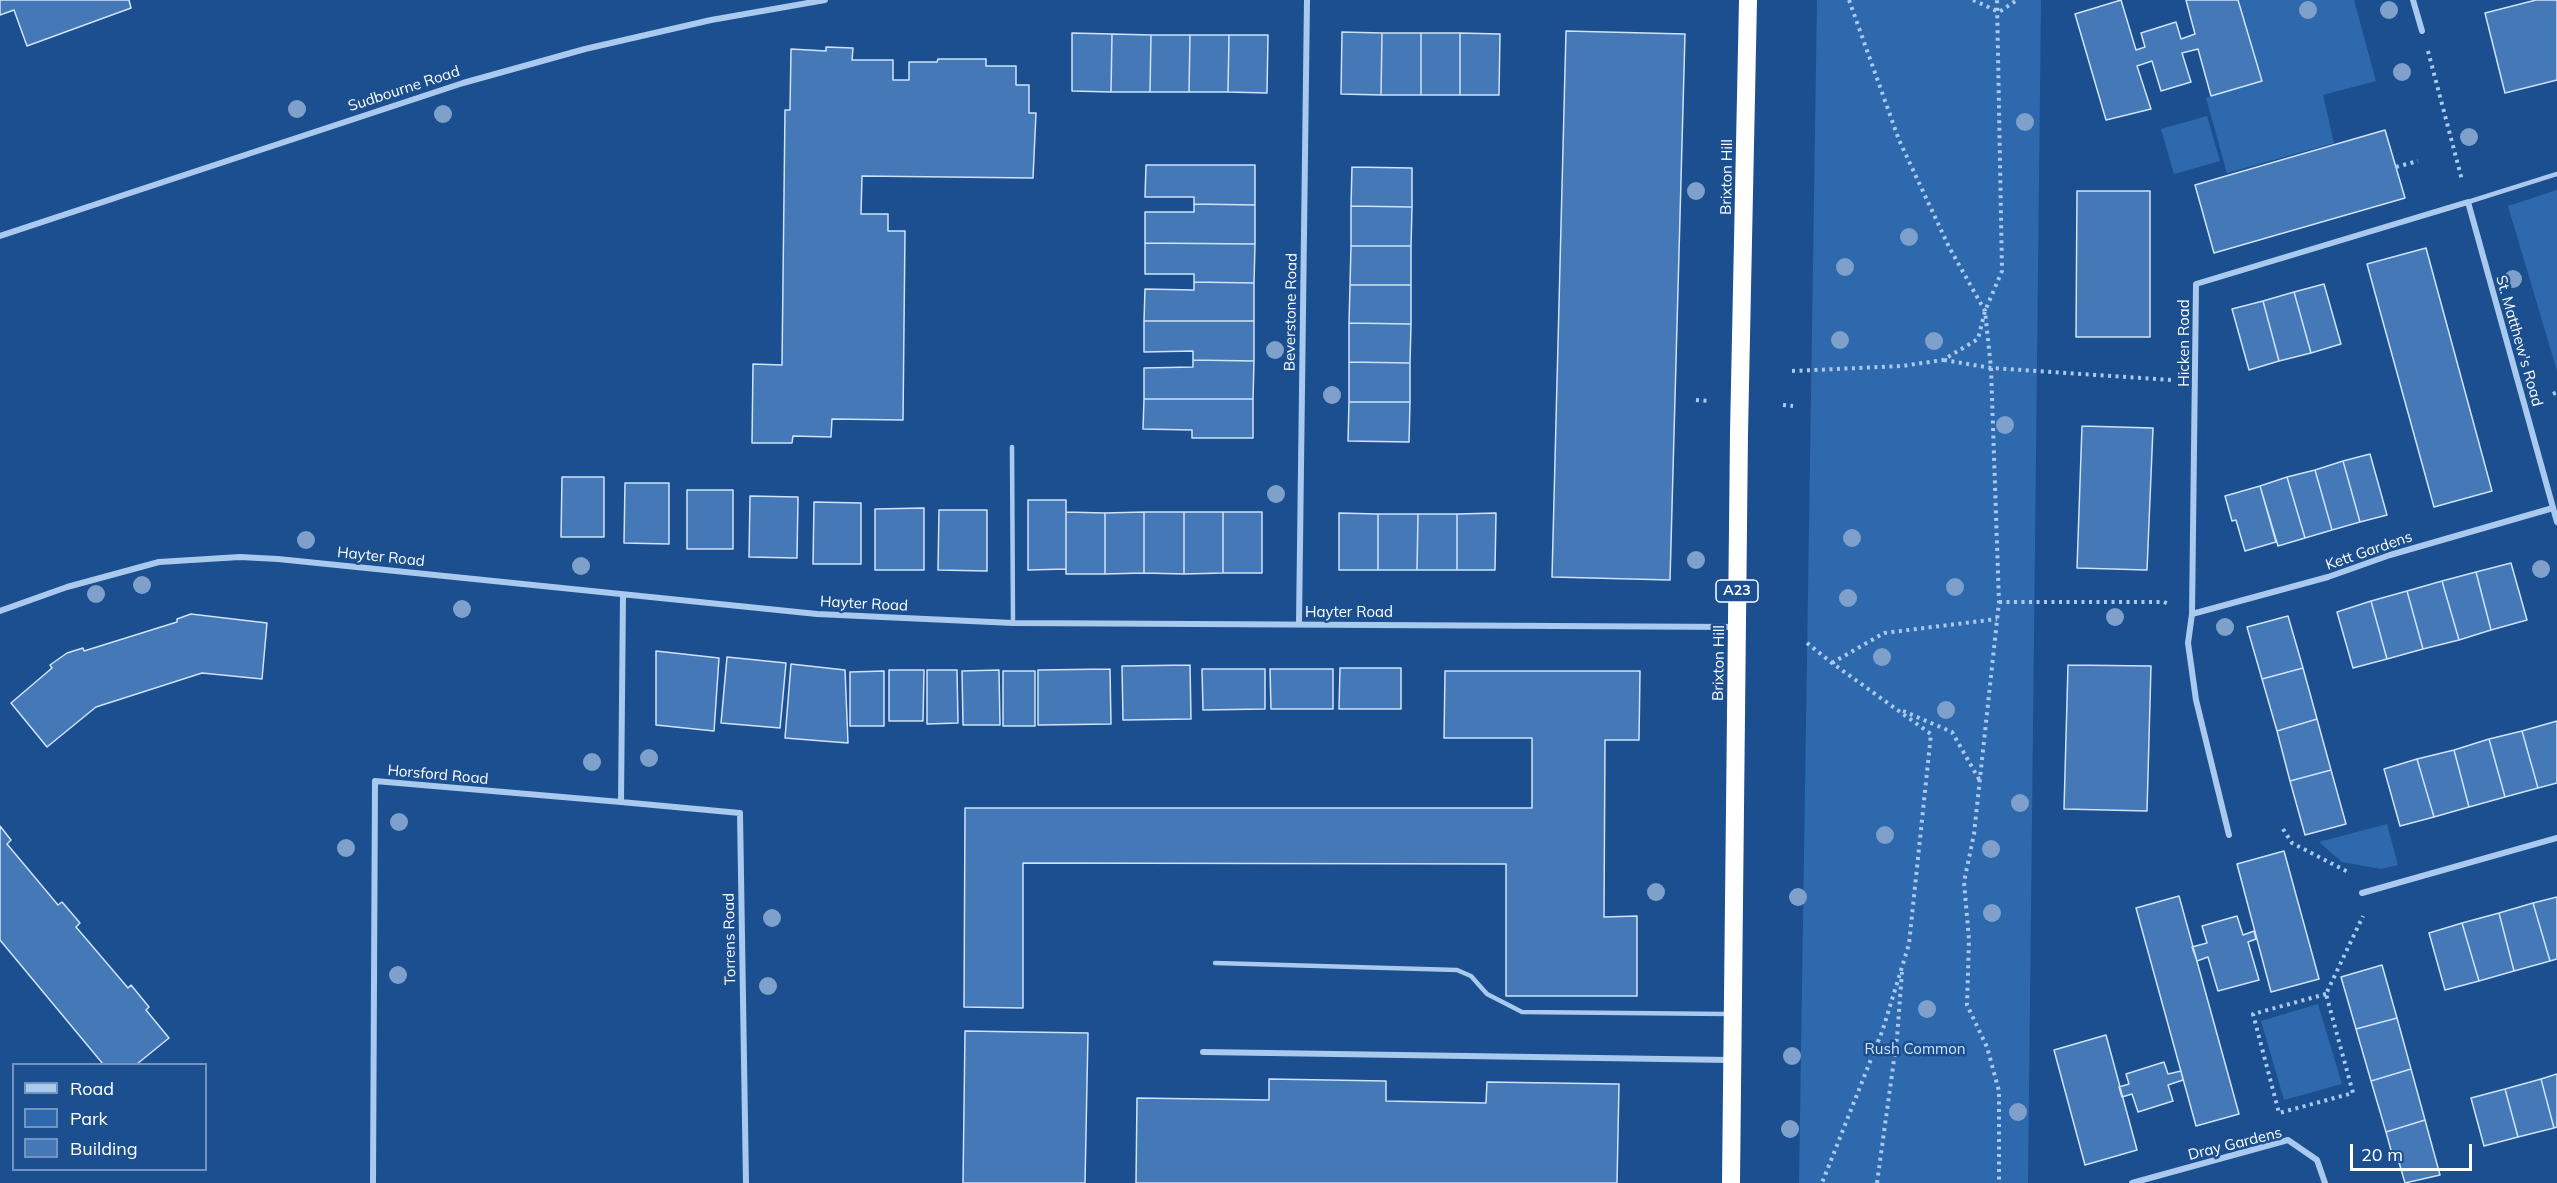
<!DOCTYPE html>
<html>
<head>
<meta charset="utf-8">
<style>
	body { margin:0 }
	#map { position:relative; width:2557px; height:1183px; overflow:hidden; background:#1b4f8f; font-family:Mulish,sans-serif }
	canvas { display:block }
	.legend { position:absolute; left:12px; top:1063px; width:195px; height:108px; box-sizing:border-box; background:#1b4f8f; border:2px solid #7695bc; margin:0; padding:8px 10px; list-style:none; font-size:18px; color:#fff }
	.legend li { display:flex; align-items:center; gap:12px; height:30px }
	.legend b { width:30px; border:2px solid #7695bc }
	.scale { position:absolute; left:2350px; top:1144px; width:122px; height:27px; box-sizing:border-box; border:3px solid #fff; border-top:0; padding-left:8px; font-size:18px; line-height:21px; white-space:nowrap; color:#fff; -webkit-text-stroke:4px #1b4f8f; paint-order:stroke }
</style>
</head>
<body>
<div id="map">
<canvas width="2557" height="1183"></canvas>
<ul class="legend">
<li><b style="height:8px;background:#a9c9ee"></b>Road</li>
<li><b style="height:16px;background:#2e69ad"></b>Park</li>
<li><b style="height:16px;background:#4478b7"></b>Building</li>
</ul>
<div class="scale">20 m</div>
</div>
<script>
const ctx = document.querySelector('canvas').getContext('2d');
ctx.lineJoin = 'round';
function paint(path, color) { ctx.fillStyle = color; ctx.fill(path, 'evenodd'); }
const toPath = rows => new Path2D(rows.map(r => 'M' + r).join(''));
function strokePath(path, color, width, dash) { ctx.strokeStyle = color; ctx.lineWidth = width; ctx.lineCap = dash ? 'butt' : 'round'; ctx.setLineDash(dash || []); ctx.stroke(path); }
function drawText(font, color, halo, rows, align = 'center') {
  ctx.font = font + ' Mulish,sans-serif'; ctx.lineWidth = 5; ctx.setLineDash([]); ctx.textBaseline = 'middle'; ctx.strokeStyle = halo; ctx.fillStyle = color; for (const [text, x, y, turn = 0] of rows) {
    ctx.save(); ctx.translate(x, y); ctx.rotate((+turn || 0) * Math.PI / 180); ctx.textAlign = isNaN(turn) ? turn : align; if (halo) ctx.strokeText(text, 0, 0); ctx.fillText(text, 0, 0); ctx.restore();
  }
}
paint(toPath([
	[1817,0,2041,0,2028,1183,1799,1183],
	[2238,0,2354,0,2376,81,2323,95,2334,143,2227,173,2206,98,2262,81],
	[2207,116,2220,161,2174,174,2161,129],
	[2557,190,2557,371,2508,206],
	[2387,824,2398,865,2381,869,2342,862,2319,842],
	[2318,1004,2342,1084,2284,1100,2261,1021]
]), '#2e69ad');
const building = toPath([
	[0,0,129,0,131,8,27,46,14,10,0,15,0,0],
	[2121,0,2136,50,2145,47,2141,33,2176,22,2181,39,2195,34,2186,0,2238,0,2262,81,2211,96,2198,49,2182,53,2191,82,2161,91,2152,61,2137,66,2151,109,2106,120,2075,14,2121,0],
	[2536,0,2557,0,2557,80,2505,93,2485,13,2536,0],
	[1566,31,1685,34,1670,580,1552,577,1566,31],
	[1342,32,1382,33,1381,95,1341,94,1342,32],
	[1072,33,1112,34,1111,92,1072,91,1072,33],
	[1382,33,1421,33,1421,95,1381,95,1382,33],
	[1421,33,1460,33,1460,95,1421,95,1421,33],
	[1460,33,1500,34,1499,95,1460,95,1460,33],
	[1112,34,1151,35,1150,92,1111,92,1112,34],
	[1151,35,1190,35,1189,92,1150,92,1151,35],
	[1190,35,1229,35,1228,92,1189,92,1190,35],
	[1229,35,1268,35,1267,93,1228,92,1229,35],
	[826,47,853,48,852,60,893,60,893,80,909,80,909,62,937,62,938,59,986,59,986,66,1016,66,1016,85,1029,85,1029,113,1036,113,1033,178,862,176,861,214,888,214,888,231,905,231,903,420,832,419,831,437,793,436,792,443,752,443,753,364,782,365,785,110,790,110,791,49,826,51,826,47],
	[2385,130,2405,198,2214,253,2195,185,2385,130],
	[1146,165,1255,165,1255,205,1194,204,1194,197,1145,197,1146,165],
	[1352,167,1412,168,1412,207,1351,206,1352,167],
	[2077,191,2150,191,2150,337,2076,337,2077,191],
	[1194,204,1255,205,1255,244,1145,243,1145,212,1194,212,1194,204],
	[1351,206,1412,207,1411,246,1351,246,1351,206],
	[1145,243,1255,244,1254,283,1194,282,1194,274,1145,274,1145,243],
	[1351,246,1411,246,1411,285,1350,285,1351,246],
	[2426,248,2492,491,2434,507,2367,264,2426,248],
	[1194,282,1254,283,1254,321,1144,321,1145,289,1194,290,1194,282],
	[2324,284,2341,344,2311,353,2294,292,2324,284],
	[1350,285,1411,285,1411,324,1349,323,1350,285],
	[2294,292,2311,353,2279,361,2263,301,2294,292],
	[2263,301,2279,361,2249,370,2232,309,2263,301],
	[1144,321,1254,321,1254,361,1193,360,1193,351,1144,352,1144,321],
	[1349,323,1411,324,1410,363,1349,362,1349,323],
	[1193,360,1254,361,1253,399,1144,399,1144,368,1193,367,1193,360],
	[1349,362,1410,363,1410,402,1349,402,1349,362],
	[1144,399,1253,399,1253,438,1192,438,1192,430,1143,429,1144,399],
	[1349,402,1410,402,1409,442,1348,441,1349,402],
	[2082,426,2153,428,2147,570,2077,568,2082,426],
	[2370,454,2387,515,2360,522,2343,461,2370,454],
	[2343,461,2360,522,2332,530,2315,470,2343,461],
	[2315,470,2332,530,2305,538,2287,477,2315,470],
	[562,477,604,477,604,537,561,537,562,477],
	[2287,477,2305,538,2278,546,2260,486,2287,477],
	[625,483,669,483,669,544,624,543,625,483],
	[2260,486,2276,542,2245,551,2236,520,2232,521,2225,496,2260,486],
	[687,490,733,490,733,549,687,549,687,490],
	[750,496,798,497,797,558,749,557,750,496],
	[1028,500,1066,500,1066,569,1028,570,1028,500],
	[814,502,861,503,861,564,813,564,814,502],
	[924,508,924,570,875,570,875,509,924,508],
	[939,510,987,510,987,571,938,570,939,510],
	[1066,512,1105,513,1105,574,1066,574,1066,512],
	[1144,512,1184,512,1184,574,1144,573,1144,512],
	[1144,512,1144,573,1105,574,1105,513,1144,512],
	[1184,512,1223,512,1223,573,1184,574,1184,512],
	[1223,512,1262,512,1262,573,1223,573,1223,512],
	[1339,513,1378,514,1378,570,1339,570,1339,513],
	[1496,513,1495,570,1457,570,1457,514,1496,513],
	[1378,514,1418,514,1417,570,1378,570,1378,514],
	[1418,514,1457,514,1457,570,1417,570,1418,514],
	[2511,563,2527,620,2491,630,2476,572,2511,563],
	[2476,572,2491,630,2459,640,2442,581,2476,572],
	[2442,581,2459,640,2423,649,2407,591,2442,581],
	[2407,591,2423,649,2387,659,2371,601,2407,591],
	[2371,601,2387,659,2353,668,2337,612,2371,601],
	[191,614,267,623,262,679,202,673,96,707,47,747,11,703,52,668,50,665,67,653,83,648,84,651,177,622,177,619,191,614],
	[2288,616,2303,668,2262,679,2247,627,2288,616],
	[656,651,719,658,714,731,656,725,656,651],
	[727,657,786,663,780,728,721,723,727,657],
	[791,664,845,670,848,743,785,738,791,664],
	[1190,665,1191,719,1123,720,1122,666,1190,665],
	[2068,665,2151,666,2147,811,2064,809,2068,665],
	[1340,668,1401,668,1401,709,1339,709,1340,668],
	[2303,668,2317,719,2277,731,2262,679,2303,668],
	[1110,669,1111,724,1038,725,1038,670,1110,669],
	[1202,669,1265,669,1265,709,1203,710,1202,669],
	[1270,669,1333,669,1333,709,1271,709,1270,669],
	[889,670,924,670,923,721,889,721,889,670],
	[927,670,957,670,958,723,927,724,927,670],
	[999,670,1000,725,963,725,962,671,999,670],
	[884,671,884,726,850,726,850,672,884,671],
	[1003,671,1035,671,1035,726,1003,726,1003,671],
	[1445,671,1640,671,1639,740,1605,740,1604,917,1637,916,1637,996,1506,996,1506,864,1023,863,1023,1008,964,1007,965,808,1532,808,1532,738,1444,738,1445,671],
	[2317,719,2331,770,2290,781,2277,731,2317,719],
	[2557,721,2557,783,2538,788,2522,731,2557,721],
	[2522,731,2538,788,2505,797,2489,739,2522,731],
	[2489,739,2505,797,2469,807,2454,750,2489,739],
	[2454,750,2469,807,2434,817,2417,759,2454,750],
	[2417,759,2434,817,2400,826,2384,769,2417,759],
	[2331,770,2346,824,2305,835,2290,781,2331,770],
	[0,826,11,840,7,844,58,905,62,902,80,923,76,927,128,988,131,985,149,1007,146,1010,169,1038,137,1064,103,1064,0,940,0,826],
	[2284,851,2319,979,2271,992,2237,864,2284,851],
	[2179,896,2239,1114,2196,1126,2136,908,2179,896],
	[2557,897,2557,959,2550,961,2533,903,2557,897],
	[2533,903,2550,961,2514,971,2499,913,2533,903],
	[2499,913,2514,971,2479,981,2462,923,2499,913],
	[2237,916,2243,935,2254,931,2256,939,2248,942,2259,980,2218,991,2208,957,2197,961,2192,947,2207,943,2202,926,2237,916],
	[2462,923,2479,981,2445,990,2429,933,2462,923],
	[2382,965,2397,1018,2356,1029,2341,977,2382,965],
	[2397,1018,2411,1069,2371,1081,2356,1029,2397,1018],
	[965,1031,1088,1033,1085,1183,963,1183,965,1031],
	[2106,1035,2137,1150,2085,1165,2054,1050,2106,1035],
	[2164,1062,2168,1074,2181,1071,2183,1080,2168,1085,2173,1101,2138,1112,2132,1094,2122,1097,2119,1087,2129,1084,2126,1074,2164,1062],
	[2411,1069,2425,1120,2386,1132,2371,1081,2411,1069],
	[2557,1074,2557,1127,2554,1128,2541,1079,2557,1074],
	[1269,1079,1386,1081,1386,1101,1486,1103,1487,1082,1619,1084,1617,1183,1136,1183,1137,1098,1269,1100,1269,1079],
	[2541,1079,2554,1128,2518,1137,2505,1089,2541,1079],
	[2505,1089,2518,1137,2484,1146,2471,1098,2505,1089],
	[2425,1120,2440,1175,2405,1183,2396,1152,2392,1154,2386,1132,2425,1120]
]);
paint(building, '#4478b7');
strokePath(building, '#cfe3fa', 1.5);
strokePath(toPath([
	[1849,0,1899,140,1949,247,1985,311,1991,368,1999,602,1974,834,1964,882,1969,940,1967,1005,1987,1047,1999,1091,1999,1183],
	[1973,0,1999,12,2017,0],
	[2428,51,2462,180],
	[2396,167,2418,161],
	[1944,360,1991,368,2172,380],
	[1792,371,1902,366,1943,360,1978,339,1985,311,2002,271,1997,0],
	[2553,394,2557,392],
	[1696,400,1709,401],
	[1783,405,1793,406],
	[1999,602,2164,602,2169,604],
	[1807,643,1832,663,1931,734,1909,944,1883,1029,1822,1183],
	[1832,663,1884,633,1997,619],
	[1903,711,1952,732,1980,781],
	[2283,829,2292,843,2350,873],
	[2326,994,2253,1014,2279,1113,2353,1093,2326,994,2363,916],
	[1877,1183,1897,1038,1902,972]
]), '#a9c9ee', 4, [3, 4.5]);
strokePath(toPath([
	[2468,202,2557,174],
	[1012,447,1013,623],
	[1215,963,1457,970,1471,976,1487,994,1522,1012,1727,1014]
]), '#a9c9ee', 4.5);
strokePath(toPath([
	[2413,0,2422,31],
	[0,236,463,83,585,49,711,20,825,0],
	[0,611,67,587,159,562,240,557,278,559,817,614,1013,623,1736,627],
	[2192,614,2328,577,2390,555,2553,508],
	[1299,623,1307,0],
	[621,802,740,813,746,1183],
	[2229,835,2196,700,2188,643,2192,614,2196,284,2468,202,2557,522],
	[2362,893,2557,838],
	[1203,1052,1730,1060],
	[373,1183,375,781,621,802,623,595],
	[2132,1183,2288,1140,2317,1160,2325,1183]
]), '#a9c9ee', 6);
strokePath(toPath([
	[1731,1183,1739,433,1748,0]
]), '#fff', 18);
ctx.fillStyle = '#7ea0ca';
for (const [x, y] of [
	[2308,10],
	[2389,10],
	[2402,72],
	[297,109],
	[443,114],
	[2025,122],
	[2469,137],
	[1696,191],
	[1909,237],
	[1845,267],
	[2513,279],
	[1840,340],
	[1934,341],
	[1275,350],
	[1332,395],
	[2005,425],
	[1276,494],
	[1852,538],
	[306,540],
	[1696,560],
	[581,566],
	[2541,569],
	[142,585],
	[1955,587],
	[96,594],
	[1848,598],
	[462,609],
	[2115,617],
	[2225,627],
	[1882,657],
	[1946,710],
	[649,758],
	[592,762],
	[2020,803],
	[399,822],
	[1885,835],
	[346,848],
	[1991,849],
	[1656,892],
	[1798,897],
	[1992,913],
	[772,918],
	[398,975],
	[768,986],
	[1927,1009],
	[1792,1056],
	[2018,1112],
	[1790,1129]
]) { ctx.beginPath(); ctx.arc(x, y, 9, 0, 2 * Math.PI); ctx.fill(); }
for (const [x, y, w] of [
	[1737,591,42]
]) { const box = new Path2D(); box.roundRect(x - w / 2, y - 11, w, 22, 4.5); ctx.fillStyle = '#1b4f8f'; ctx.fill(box); strokePath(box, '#fff', 1.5); }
drawText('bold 14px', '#fff', null, [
	["A23",1737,591]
]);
drawText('15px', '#fff', '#1b4f8f', [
	["Sudbourne Road",404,89,-18],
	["Brixton Hill",1727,177,-89],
	["Beverstone Road",1291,312,-89],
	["St. Matthew's Road",2519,341,74],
	["Hicken Road",2184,343,-90],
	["Kett Gardens",2369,551,-19],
	["Hayter Road",381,557,6],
	["Hayter Road",864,604,3],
	["Hayter Road",1349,612],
	["Brixton Hill",1719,663,-89],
	["Horsford Road",438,775,5],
	["Torrens Road",730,939,-91],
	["Dray Gardens",2235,1144,-14]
]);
drawText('15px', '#cfe3fa', '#1b4f8f', [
	["Rush Common",1915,1049]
]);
</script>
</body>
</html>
